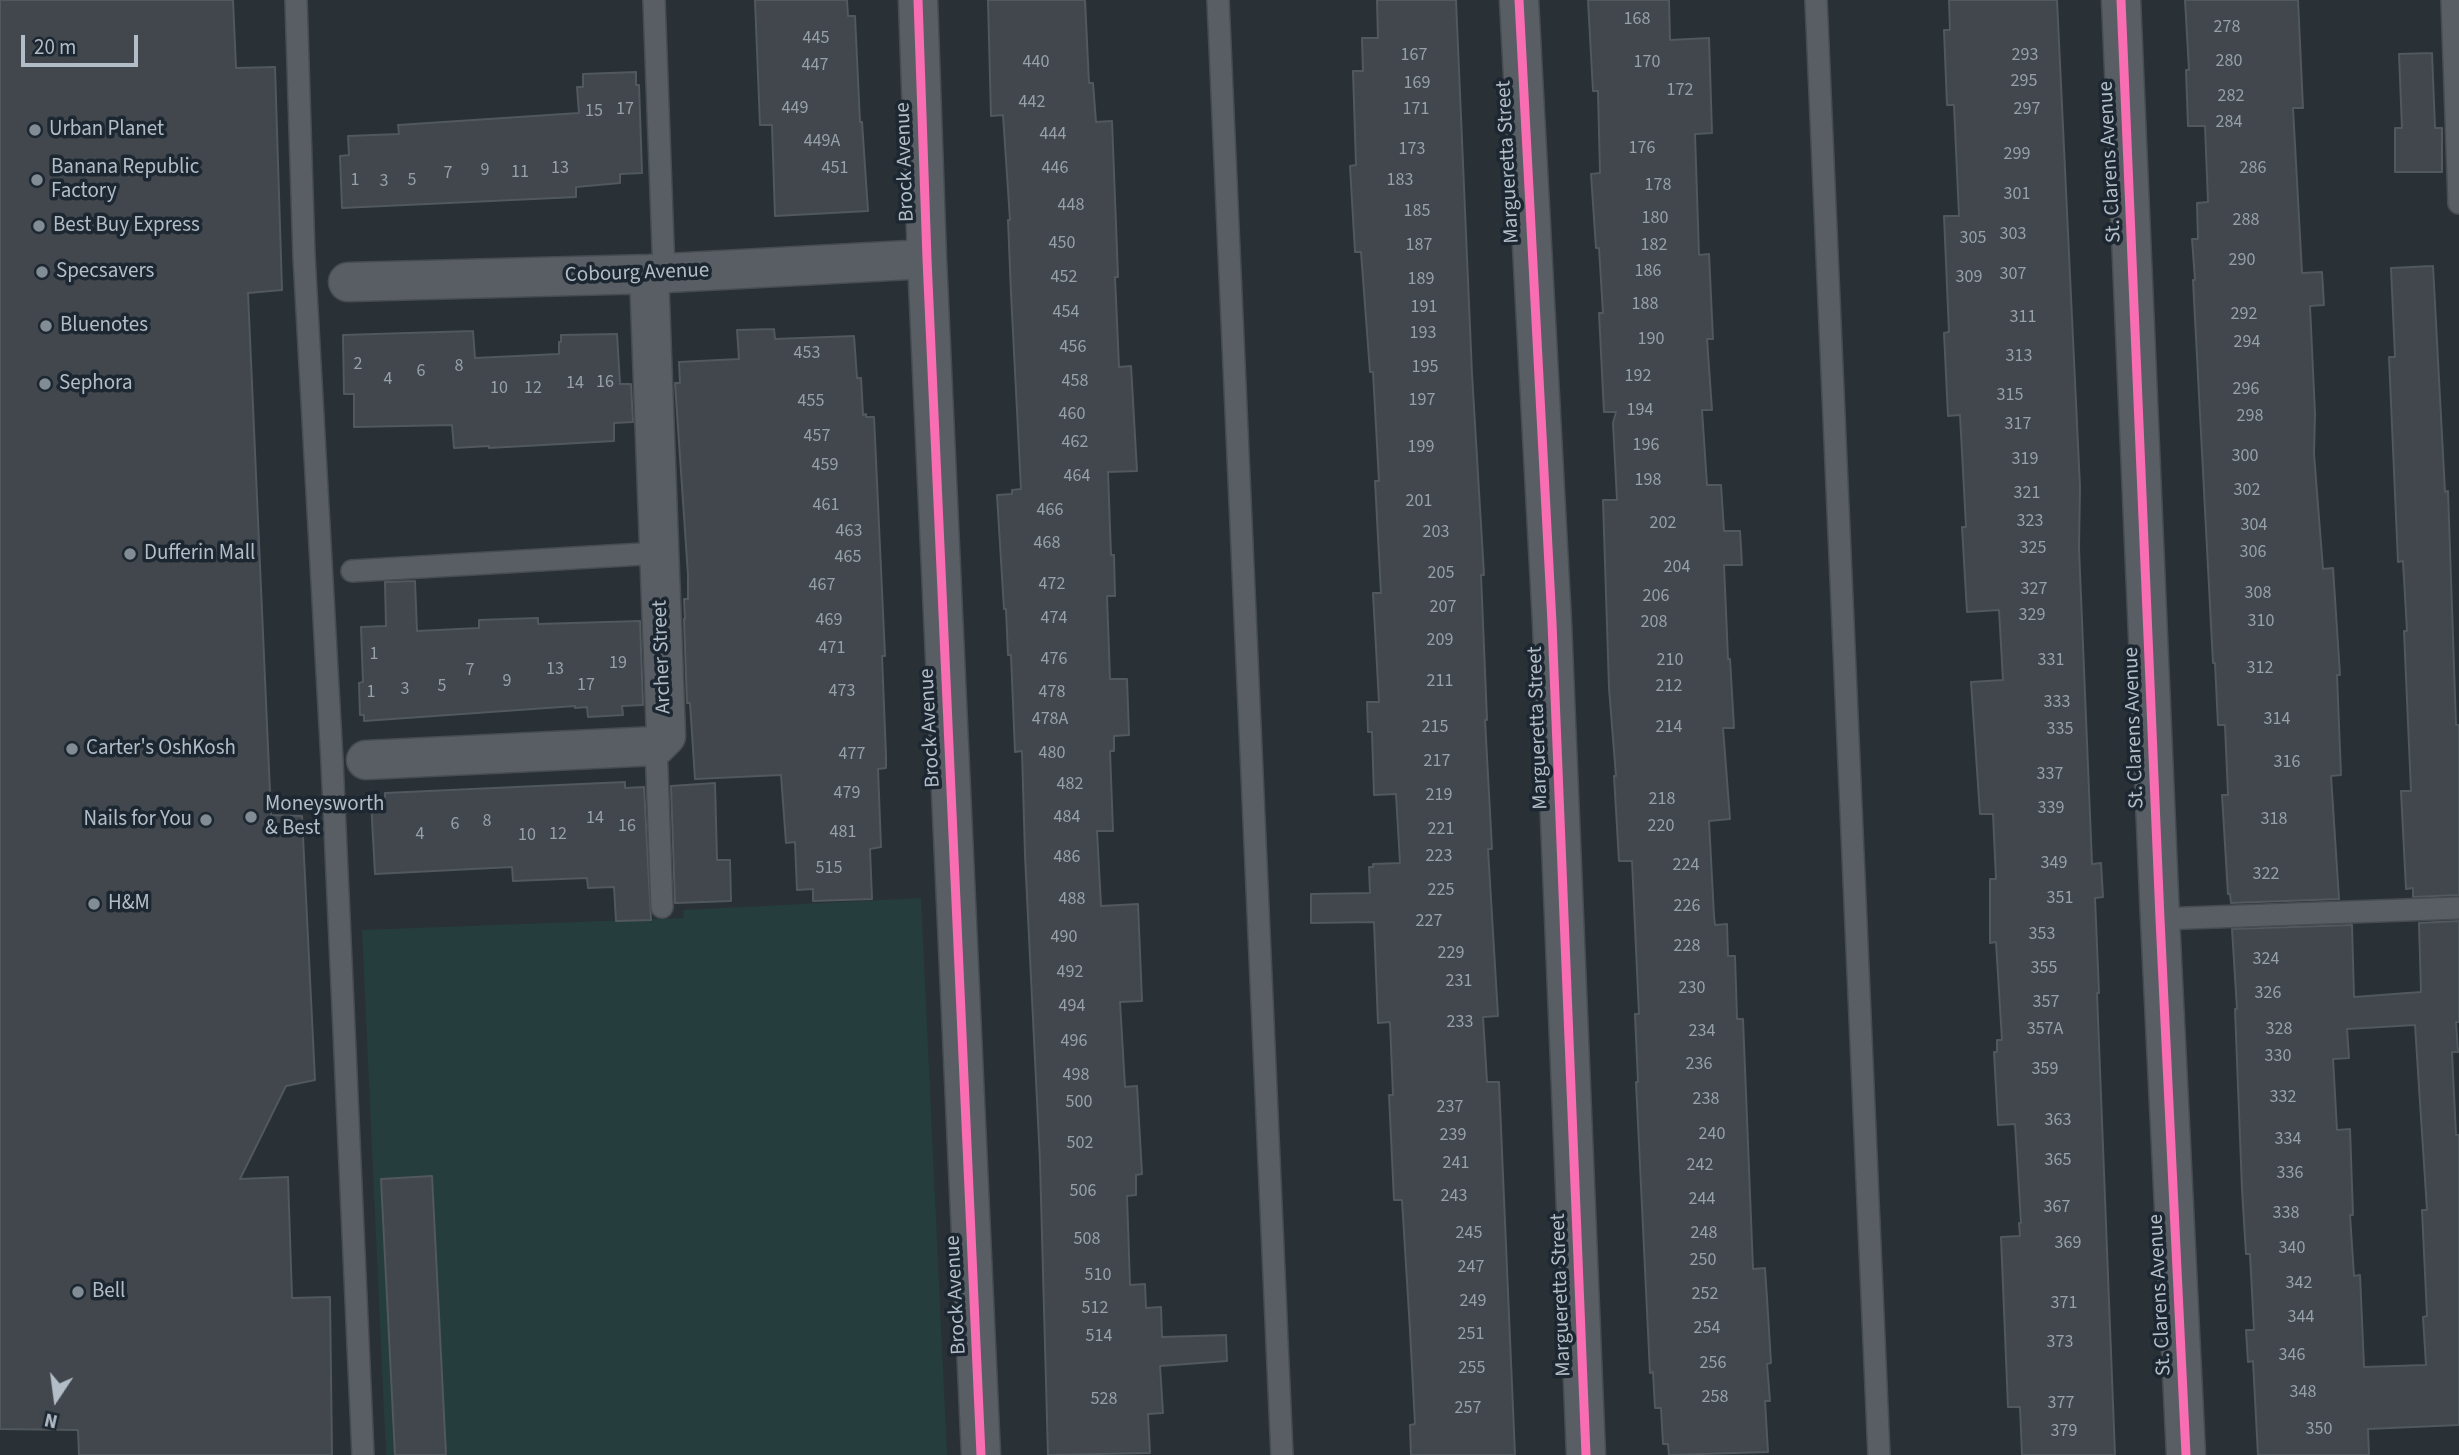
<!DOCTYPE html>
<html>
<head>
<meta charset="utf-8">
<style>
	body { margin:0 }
	#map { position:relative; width:2459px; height:1455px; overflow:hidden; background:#293036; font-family:"Source Sans 3",sans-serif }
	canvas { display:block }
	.north { position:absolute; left:21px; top:1364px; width:70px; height:70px; -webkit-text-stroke:5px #1c2731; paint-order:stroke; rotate:193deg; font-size:19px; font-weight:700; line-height:28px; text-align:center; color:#b2bdc8 }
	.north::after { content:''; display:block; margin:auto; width:24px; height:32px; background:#b2bdc8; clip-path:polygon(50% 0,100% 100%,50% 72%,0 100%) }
	.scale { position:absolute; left:21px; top:35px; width:117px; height:32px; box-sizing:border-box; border:4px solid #b2bdc8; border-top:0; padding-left:9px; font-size:21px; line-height:24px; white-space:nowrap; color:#b2bdc8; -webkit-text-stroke:5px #1c2731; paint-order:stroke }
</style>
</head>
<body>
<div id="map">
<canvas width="2459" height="1455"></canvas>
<div class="north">N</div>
<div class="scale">20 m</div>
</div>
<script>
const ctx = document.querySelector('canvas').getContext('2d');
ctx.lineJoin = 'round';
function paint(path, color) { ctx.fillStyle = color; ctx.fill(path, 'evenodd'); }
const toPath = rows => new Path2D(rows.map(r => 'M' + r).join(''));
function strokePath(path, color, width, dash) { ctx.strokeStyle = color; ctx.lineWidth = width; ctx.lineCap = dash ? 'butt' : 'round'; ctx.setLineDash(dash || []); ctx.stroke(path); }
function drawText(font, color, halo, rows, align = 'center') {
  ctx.font = font + ' "Source Sans 3",sans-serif'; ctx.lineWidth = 7; ctx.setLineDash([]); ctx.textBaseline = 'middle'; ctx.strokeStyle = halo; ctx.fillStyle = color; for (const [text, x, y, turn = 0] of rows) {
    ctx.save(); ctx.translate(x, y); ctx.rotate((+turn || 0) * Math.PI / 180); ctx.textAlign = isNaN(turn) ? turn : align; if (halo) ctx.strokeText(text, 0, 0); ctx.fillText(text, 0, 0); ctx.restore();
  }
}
paint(toPath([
	[921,898,947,1455,386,1455,362,930,684,918,683,910]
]), '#263d3d');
const building = toPath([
	[0,0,233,0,236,68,275,67,282,290,248,293,271,815,302,816,315,1080,286,1086,240,1179,288,1177,292,1298,330,1297,332,1455,79,1455,78,1430,0,1429,0,0],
	[755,0,847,0,848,16,855,16,860,122,862,122,868,211,775,216,772,125,760,125,755,0],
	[988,0,1085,0,1089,83,1093,83,1096,122,1112,121,1118,277,1115,277,1119,367,1131,366,1137,471,1108,472,1111,555,1114,555,1115,596,1107,596,1110,679,1127,679,1129,735,1114,736,1114,751,1110,751,1113,831,1097,831,1101,906,1138,904,1142,1001,1120,1002,1125,1087,1137,1086,1142,1174,1136,1175,1136,1195,1127,1196,1130,1285,1145,1284,1146,1308,1161,1307,1162,1337,1226,1335,1227,1361,1160,1366,1163,1413,1148,1414,1150,1453,1048,1455,1040,1162,1025,855,1022,751,1015,752,1011,655,1008,655,1006,609,1004,609,997,495,1012,494,1012,490,1021,489,1011,293,1008,220,1010,220,1003,115,991,116,988,0],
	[1377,0,1456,0,1472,374,1484,575,1481,575,1487,720,1485,720,1492,849,1488,849,1498,1016,1483,1017,1487,1082,1499,1082,1515,1455,1411,1455,1410,1425,1415,1424,1410,1330,1402,1200,1394,1200,1389,1095,1393,1095,1390,1022,1378,1023,1374,922,1311,923,1311,894,1370,893,1369,867,1373,867,1373,864,1400,863,1396,794,1374,795,1372,732,1368,732,1367,702,1379,702,1373,593,1381,593,1375,481,1379,481,1373,372,1370,372,1361,252,1355,252,1350,166,1356,165,1353,71,1363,71,1362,38,1378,38,1377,0],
	[1588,0,1669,0,1670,40,1709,38,1712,133,1695,134,1699,255,1709,254,1713,339,1707,339,1712,410,1702,410,1707,485,1721,485,1724,531,1740,531,1742,565,1724,565,1728,659,1730,659,1734,728,1723,728,1730,819,1709,821,1714,916,1715,925,1727,924,1728,956,1735,956,1737,1019,1743,1019,1753,1269,1765,1268,1767,1298,1771,1363,1767,1364,1770,1401,1765,1401,1768,1452,1669,1455,1668,1444,1663,1444,1661,1408,1655,1408,1653,1372,1650,1373,1636,1082,1638,1082,1635,1014,1639,1014,1632,861,1619,861,1614,776,1616,776,1609,688,1603,500,1617,500,1613,423,1616,412,1604,412,1599,313,1603,313,1599,248,1596,248,1591,174,1600,173,1598,91,1593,91,1588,0],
	[1949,0,2057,0,2080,487,2079,548,2092,864,2101,863,2103,897,2095,898,2099,993,2097,993,2115,1455,2022,1455,2020,1407,2008,1407,2001,1237,2020,1236,2019,1223,2021,1223,2015,1124,1998,1125,1994,1052,1997,1052,1997,1040,2002,1040,1996,942,1990,943,1990,879,1996,879,1993,814,1980,814,1971,682,2003,680,1999,610,1967,612,1962,527,1966,527,1960,415,1948,416,1944,333,1949,332,1944,216,1959,216,1954,105,1947,105,1944,30,1950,30,1949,0],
	[2185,0,2298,0,2303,108,2293,108,2302,273,2322,272,2324,305,2310,306,2315,414,2314,454,2323,569,2333,568,2340,675,2337,675,2341,775,2331,776,2339,899,2231,903,2230,894,2228,894,2222,795,2228,795,2225,725,2218,725,2215,663,2213,663,2193,280,2195,280,2192,239,2198,239,2197,203,2208,202,2205,126,2188,126,2186,70,2189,70,2185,0],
	[2432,53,2435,128,2442,128,2442,172,2395,172,2395,128,2402,128,2399,54,2432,53],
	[636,72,636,85,639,85,642,173,620,174,620,183,576,187,576,197,342,208,340,156,349,155,348,136,399,134,398,125,579,113,577,87,583,87,583,74,636,72],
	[2433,266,2445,492,2448,491,2456,725,2459,725,2459,895,2413,897,2413,888,2406,889,2401,791,2411,791,2404,631,2407,631,2403,561,2398,562,2389,357,2395,357,2391,268,2433,266],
	[774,329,775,339,854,336,857,378,861,378,863,415,866,414,866,417,874,417,885,656,882,656,886,756,886,768,878,769,881,847,870,849,872,899,813,901,813,889,797,890,795,842,786,843,781,775,695,779,690,703,687,703,684,619,685,619,684,599,688,599,688,575,675,383,680,383,679,362,739,359,737,330,774,329],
	[473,331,475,358,559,354,559,342,561,342,561,335,617,334,620,384,631,384,633,422,614,423,614,441,489,448,489,446,454,448,452,425,354,427,354,394,344,394,343,335,473,331],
	[415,581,417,631,479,628,479,620,538,618,538,624,640,621,643,705,622,706,623,715,588,717,587,707,575,708,575,706,364,721,364,715,360,715,359,683,363,682,361,627,386,626,385,582,415,581],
	[625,782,625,788,644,787,651,920,616,921,614,887,588,888,587,878,513,881,512,867,375,874,371,801,385,800,385,793,625,782],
	[715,783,717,860,730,860,731,901,675,903,671,786,715,783],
	[2459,921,2459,1022,2456,1022,2458,1052,2452,1052,2456,1135,2459,1135,2459,1425,2368,1429,2369,1455,2258,1455,2253,1361,2248,1362,2246,1330,2254,1330,2250,1254,2246,1254,2242,1189,2235,1009,2237,1009,2232,929,2352,925,2354,997,2421,992,2419,923,2459,921],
	[2415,1025,2427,1210,2422,1210,2427,1316,2423,1317,2426,1365,2364,1367,2360,1275,2354,1276,2350,1215,2353,1215,2350,1129,2337,1130,2333,1059,2349,1058,2347,1029,2415,1025],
	[432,1176,446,1455,395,1455,381,1179,432,1176]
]);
paint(building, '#41474c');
strokePath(building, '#51585e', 2);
const service = toPath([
	[296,0,304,256,332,761,363,1455],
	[654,0,664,273],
	[1218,0,1282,1455],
	[1816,0,1879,1455],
	[2452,0,2459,203],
	[352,571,660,553],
	[656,746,662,907],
	[2160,919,2459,908]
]);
const minor = toPath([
	[918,0,927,259,981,1455],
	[1519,0,1552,623,1586,1455],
	[2121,0,2160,919,2186,1455],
	[348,282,649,274,927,259],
	[366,760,656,746,666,736,649,274]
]);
strokePath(service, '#474c51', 24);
strokePath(minor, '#474c51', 41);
strokePath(service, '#595e64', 21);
strokePath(minor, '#595e64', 38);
strokePath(toPath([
	[918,0,927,259,981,1455],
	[1519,0,1552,623,1586,1455],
	[2121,0,2160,919,2186,1455]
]), '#f96db3', 9);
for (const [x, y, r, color] of [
	[35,130,7,"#828c95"],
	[37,180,7,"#828c95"],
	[39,226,7,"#828c95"],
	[42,272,7,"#828c95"],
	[46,326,7,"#828c95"],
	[45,384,7,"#828c95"],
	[130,554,7,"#828c95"],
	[72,749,7,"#828c95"],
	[251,817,7,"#828c95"],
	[206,820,7,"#828c95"],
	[94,904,7,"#828c95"],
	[78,1292,7,"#828c95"]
]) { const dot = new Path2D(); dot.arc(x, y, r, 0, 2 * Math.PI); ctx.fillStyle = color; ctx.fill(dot); strokePath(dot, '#1c2731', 2.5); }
drawText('18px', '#96a0a9', null, [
	["168",1637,20],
	["278",2227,28],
	["445",816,39],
	["167",1414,56],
	["293",2025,56],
	["280",2229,62],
	["440",1036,63],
	["170",1647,63],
	["447",815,66],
	["295",2024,82],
	["169",1417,84],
	["172",1680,91],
	["282",2231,97],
	["442",1032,103],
	["449",795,109],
	["17",625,110],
	["171",1416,110],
	["297",2027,110],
	["15",594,112],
	["284",2229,123],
	["444",1053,135],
	["449A",822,142],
	["176",1642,149],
	["173",1412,150],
	["299",2017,155],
	["13",560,169],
	["451",835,169],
	["446",1055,169],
	["286",2253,169],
	["9",485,171],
	["11",520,173],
	["7",448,174],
	["1",355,181],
	["5",412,181],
	["183",1400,181],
	["3",384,182],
	["178",1658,186],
	["301",2017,195],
	["448",1071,206],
	["185",1417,212],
	["180",1655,219],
	["288",2246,221],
	["303",2013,235],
	["305",1973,239],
	["450",1062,244],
	["187",1419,246],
	["182",1654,246],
	["290",2242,261],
	["186",1648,272],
	["307",2013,275],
	["452",1064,278],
	["309",1969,278],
	["189",1421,280],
	["188",1645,305],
	["191",1424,308],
	["454",1066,313],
	["292",2244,315],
	["311",2023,318],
	["193",1423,334],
	["190",1651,340],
	["294",2247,343],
	["456",1073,348],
	["453",807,354],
	["313",2019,357],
	["2",358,365],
	["8",459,367],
	["195",1425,368],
	["6",421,372],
	["192",1638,377],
	["4",388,380],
	["458",1075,382],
	["16",605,383],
	["14",575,384],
	["10",499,389],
	["12",533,389],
	["296",2246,390],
	["315",2010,396],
	["197",1422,401],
	["455",811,402],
	["194",1640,411],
	["460",1072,415],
	["298",2250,417],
	["317",2018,425],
	["457",817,437],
	["462",1075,443],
	["196",1646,446],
	["199",1421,448],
	["300",2245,457],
	["319",2025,460],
	["459",825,466],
	["464",1077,477],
	["198",1648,481],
	["302",2247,491],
	["321",2027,494],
	["201",1419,502],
	["461",826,506],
	["466",1050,511],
	["323",2030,522],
	["202",1663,524],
	["304",2254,526],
	["463",849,532],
	["203",1436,533],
	["468",1047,544],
	["325",2033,549],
	["306",2253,553],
	["465",848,558],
	["204",1677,568],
	["205",1441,574],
	["472",1052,585],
	["467",822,586],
	["327",2034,590],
	["308",2258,594],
	["206",1656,597],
	["207",1443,608],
	["329",2032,616],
	["474",1054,619],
	["469",829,621],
	["310",2261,622],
	["208",1654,623],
	["209",1440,641],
	["471",832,649],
	["1",374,655],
	["476",1054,660],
	["210",1670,661],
	["331",2051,661],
	["19",618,664],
	["312",2260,669],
	["13",555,670],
	["7",470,671],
	["9",507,682],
	["211",1440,682],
	["17",586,686],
	["5",442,687],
	["212",1669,687],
	["3",405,690],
	["473",842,692],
	["1",371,693],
	["478",1052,693],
	["333",2057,703],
	["478A",1050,720],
	["314",2277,720],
	["215",1435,728],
	["214",1669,728],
	["335",2060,730],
	["480",1052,754],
	["477",852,755],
	["217",1437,762],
	["316",2287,763],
	["337",2050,775],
	["482",1070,785],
	["479",847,794],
	["219",1439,796],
	["218",1662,800],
	["339",2051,809],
	["484",1067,818],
	["14",595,819],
	["318",2274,820],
	["8",487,822],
	["6",455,825],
	["16",627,827],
	["220",1661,827],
	["221",1441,830],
	["481",843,833],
	["4",420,835],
	["12",558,835],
	["10",527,836],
	["223",1439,857],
	["486",1067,858],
	["349",2054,864],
	["224",1686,866],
	["515",829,869],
	["322",2266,875],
	["225",1441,891],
	["351",2060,899],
	["488",1072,900],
	["226",1687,907],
	["227",1429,922],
	["353",2042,935],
	["490",1064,938],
	["228",1687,947],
	["229",1451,954],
	["324",2266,960],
	["355",2044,969],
	["492",1070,973],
	["231",1459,982],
	["230",1692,989],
	["326",2268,994],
	["357",2046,1003],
	["494",1072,1007],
	["233",1460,1023],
	["357A",2045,1030],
	["328",2279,1030],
	["234",1702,1032],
	["496",1074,1042],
	["330",2278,1057],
	["236",1699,1065],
	["359",2045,1070],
	["498",1076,1076],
	["332",2283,1098],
	["238",1706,1100],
	["500",1079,1103],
	["237",1450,1108],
	["363",2058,1121],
	["240",1712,1135],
	["239",1453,1136],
	["334",2288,1140],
	["502",1080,1144],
	["365",2058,1161],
	["241",1456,1164],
	["242",1700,1166],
	["336",2290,1174],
	["506",1083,1192],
	["243",1454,1197],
	["244",1702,1200],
	["367",2057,1208],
	["338",2286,1214],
	["245",1469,1234],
	["248",1704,1234],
	["508",1087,1240],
	["369",2068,1244],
	["340",2292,1249],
	["250",1703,1261],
	["247",1471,1268],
	["510",1098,1276],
	["342",2299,1284],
	["252",1705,1295],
	["249",1473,1302],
	["371",2064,1304],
	["512",1095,1309],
	["344",2301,1318],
	["254",1707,1329],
	["251",1471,1335],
	["514",1099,1337],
	["373",2060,1343],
	["346",2292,1356],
	["256",1713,1364],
	["255",1472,1369],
	["348",2303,1393],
	["258",1715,1398],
	["528",1104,1400],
	["377",2061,1404],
	["257",1468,1409],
	["350",2319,1430],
	["379",2064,1432]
]);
drawText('21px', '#b2bdc8', '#1c2731', [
	["Urban Planet",49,130],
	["Banana Republic",51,168],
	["Factory",51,192],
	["Best Buy Express",53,226],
	["Specsavers",56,272],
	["Bluenotes",60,326],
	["Sephora",59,384],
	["Dufferin Mall",144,554],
	["Carter's OshKosh",86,749],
	["Moneysworth",265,805],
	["& Best",265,829],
	["Nails for You",192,820,"right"],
	["H&M",108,904],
	["Bell",92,1292]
], 'left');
drawText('21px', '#b2bdc8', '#1c2731', [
	["Brock Avenue",906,162,-92],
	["Margueretta Street",1509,162,-93],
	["St. Clarens Avenue",2111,162,-93],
	["Cobourg Avenue",637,274,-2],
	["Archer Street",663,657,-92],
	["Brock Avenue",931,728,-93],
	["Margueretta Street",1539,728,-92],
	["St. Clarens Avenue",2135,728,-92],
	["Brock Avenue",957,1295,-93],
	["Margueretta Street",1562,1295,-92],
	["St. Clarens Avenue",2161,1295,-93]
]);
</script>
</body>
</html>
